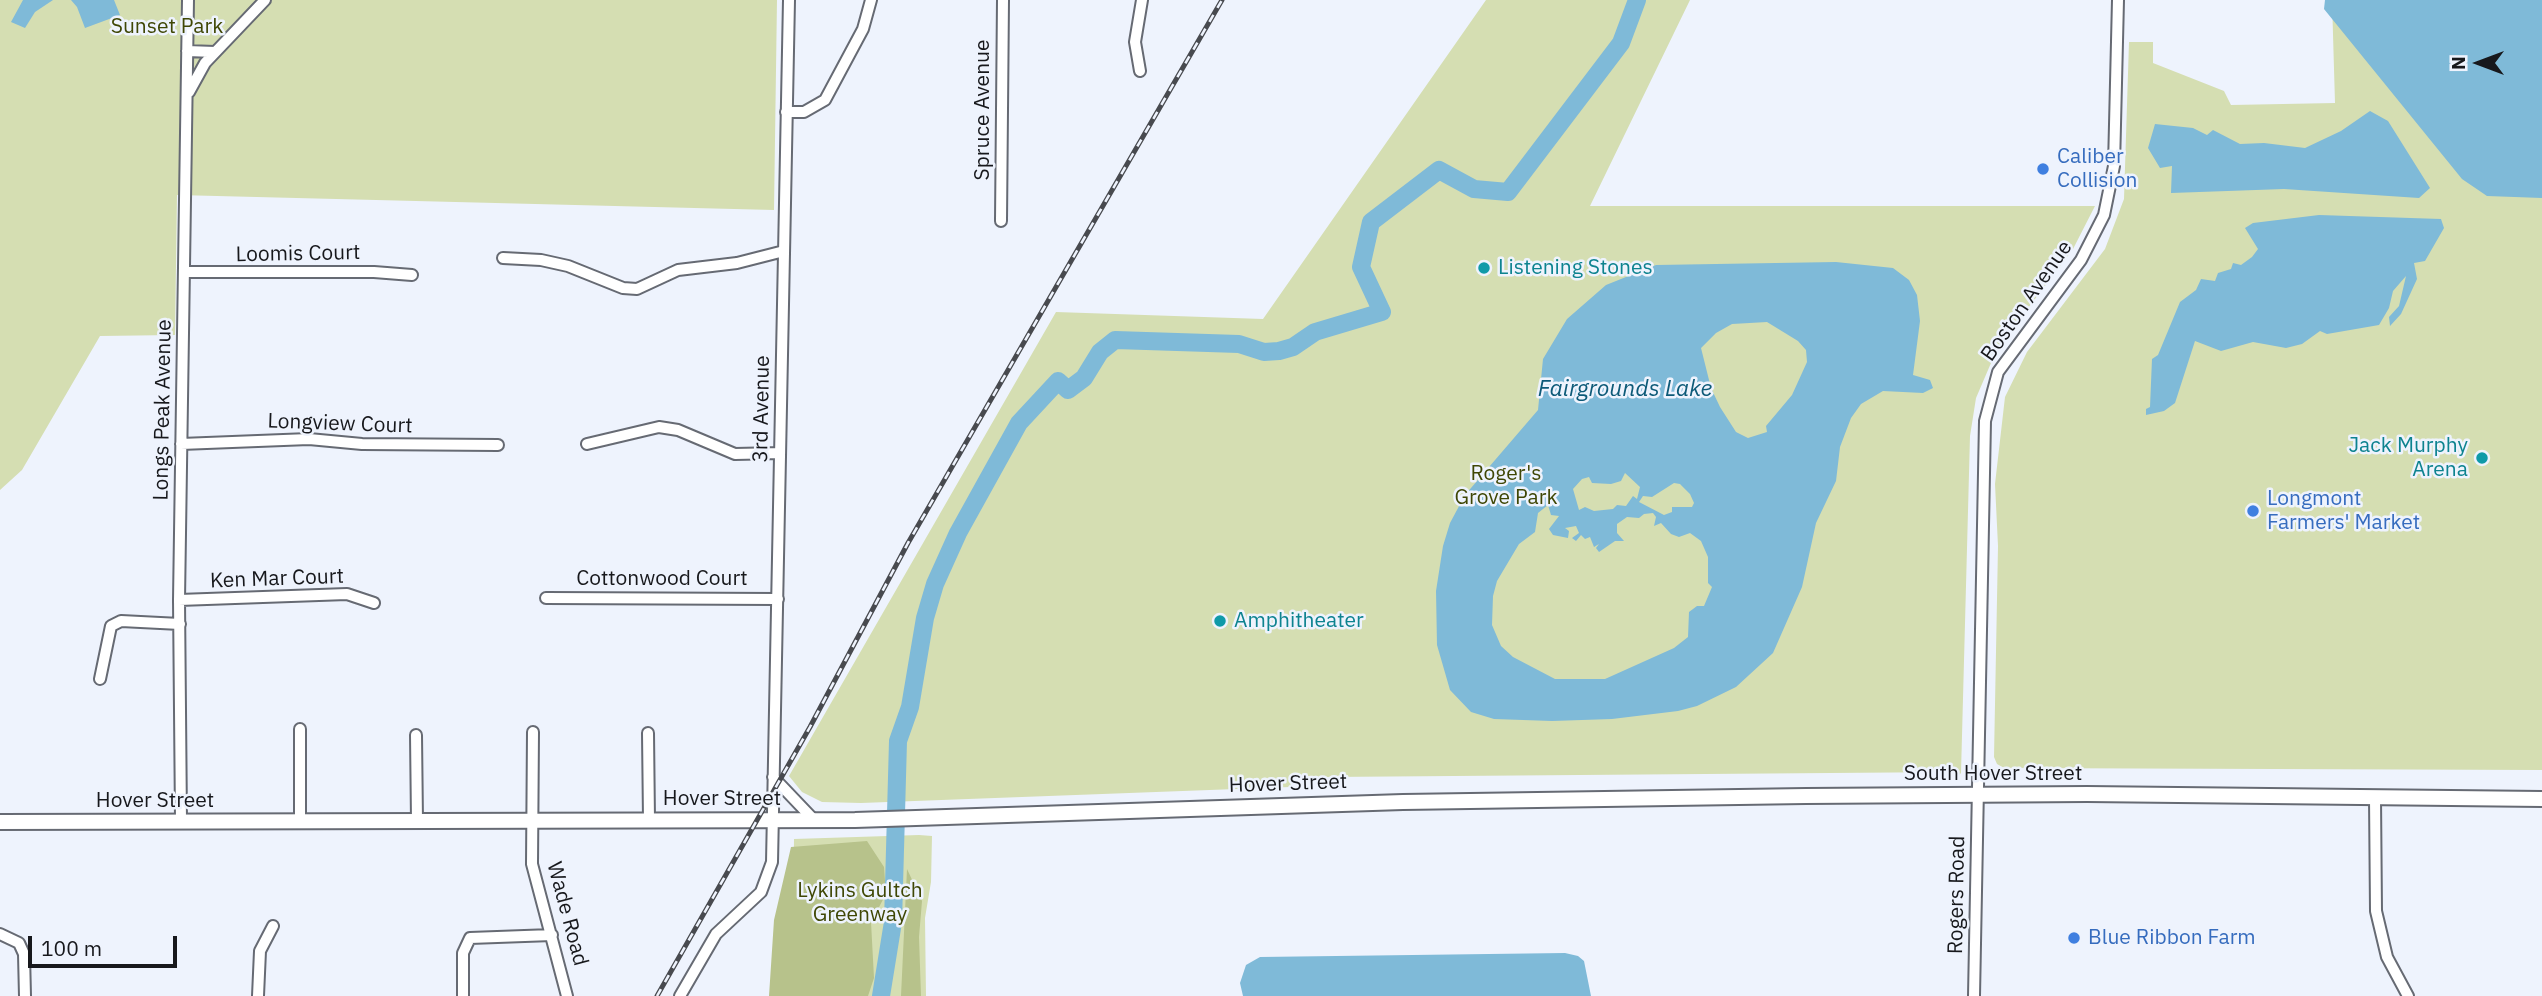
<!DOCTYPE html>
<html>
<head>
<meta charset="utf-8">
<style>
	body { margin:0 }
	#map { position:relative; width:2542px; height:996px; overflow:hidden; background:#eef3fd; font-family:"IBM Plex Sans",sans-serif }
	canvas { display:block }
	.north { position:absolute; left:2444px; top:28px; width:70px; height:70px; -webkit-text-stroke:5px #eef3fd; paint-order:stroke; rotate:270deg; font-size:19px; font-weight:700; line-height:28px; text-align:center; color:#17181c }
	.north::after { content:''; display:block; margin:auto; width:24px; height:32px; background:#17181c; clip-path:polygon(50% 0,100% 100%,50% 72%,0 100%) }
	.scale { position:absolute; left:28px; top:936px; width:149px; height:32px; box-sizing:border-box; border:4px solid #17181c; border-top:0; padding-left:9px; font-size:21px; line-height:24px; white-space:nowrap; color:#17181c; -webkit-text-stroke:5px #eef3fd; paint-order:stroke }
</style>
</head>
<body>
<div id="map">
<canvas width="2542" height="996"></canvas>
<div class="north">N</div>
<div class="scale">100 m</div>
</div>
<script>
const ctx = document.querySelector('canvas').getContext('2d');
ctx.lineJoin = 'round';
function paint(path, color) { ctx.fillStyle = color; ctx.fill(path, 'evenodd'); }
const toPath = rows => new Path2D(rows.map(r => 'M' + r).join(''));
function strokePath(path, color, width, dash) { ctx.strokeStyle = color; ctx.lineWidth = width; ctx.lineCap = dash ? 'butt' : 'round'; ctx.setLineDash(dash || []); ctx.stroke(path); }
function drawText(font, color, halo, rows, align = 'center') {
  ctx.font = font + ' "IBM Plex Sans",sans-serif'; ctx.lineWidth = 5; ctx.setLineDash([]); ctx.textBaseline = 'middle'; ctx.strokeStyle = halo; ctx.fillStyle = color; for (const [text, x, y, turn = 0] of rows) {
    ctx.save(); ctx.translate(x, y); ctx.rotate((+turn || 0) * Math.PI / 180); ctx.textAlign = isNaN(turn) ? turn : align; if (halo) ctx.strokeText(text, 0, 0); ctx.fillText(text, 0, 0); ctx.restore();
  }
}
paint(toPath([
	[0,0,777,0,774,210,177,195,175,335,100,336,22,470,0,490],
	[1486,0,1690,0,1590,206,2095,206,2073,249,1997,349,1976,398,1970,436,1961,773,1958,776,1956,772,1328,777,1300,778,1290,787,861,803,822,802,802,792,789,776,1056,312,1263,319],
	[2332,0,2542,0,2542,770,2004,768,1997,764,1994,757,1998,546,1995,484,2005,397,2027,352,2105,249,2124,199,2129,42,2153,42,2153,63,2224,91,2231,105,2335,103],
	[919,835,932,836,931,882,925,918,926,996,792,996,794,839]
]), '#d5deb2');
paint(toPath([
	[867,841,884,867,886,894,871,922,874,978,868,996,769,996,774,920,791,847],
	[907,869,922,901,919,937,921,996,901,996]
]), '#b7c28b');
paint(toPath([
	[23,0,53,0,35,12,25,28,11,22],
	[71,0,114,0,120,15,85,28,77,7],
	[2325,0,2542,0,2542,198,2487,196,2462,179,2324,9],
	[2370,111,2388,121,2430,188,2419,198,2284,189,2171,193,2172,166,2160,168,2148,148,2155,124,2193,128,2207,135,2213,130,2240,144,2264,143,2305,148,2341,131],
	[2319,215,2441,219,2444,228,2425,261,2414,263,2417,279,2401,314,2390,326,2389,317,2399,306,2406,276,2393,291,2389,308,2379,325,2327,334,2320,331,2302,344,2286,348,2253,342,2221,351,2195,341,2175,403,2164,411,2146,415,2146,409,2150,407,2152,359,2158,355,2180,302,2196,290,2201,279,2215,281,2218,273,2231,269,2233,263,2241,265,2252,257,2258,249,2245,228,2253,223],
	[1836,262,1893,268,1909,280,1917,295,1920,321,1913,375,1930,380,1933,388,1923,393,1883,391,1861,404,1851,418,1840,447,1836,481,1816,523,1802,587,1773,653,1736,687,1697,706,1678,711,1612,719,1552,721,1494,719,1471,712,1450,690,1437,645,1436,591,1443,546,1450,523,1465,495,1538,410,1543,359,1567,319,1606,285,1656,265],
	[1767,322,1798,341,1806,350,1807,362,1792,395,1766,426,1767,432,1748,438,1736,432,1720,407,1711,388,1701,348,1716,333,1732,324],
	[1625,473,1640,487,1637,499,1633,496,1626,506,1617,505,1613,509,1594,511,1585,507,1579,510,1573,489,1582,479,1589,477,1592,483,1611,484,1621,481],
	[1674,483,1680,484,1690,494,1694,503,1692,507,1672,507,1672,512,1664,515,1639,502,1643,496,1652,497],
	[1548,505,1551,515,1559,516,1549,529,1553,535,1568,538,1569,531,1565,528,1576,526,1579,533,1572,538,1576,541,1581,535,1585,539,1590,537,1594,547,1599,544,1596,548,1599,552,1615,541,1624,541,1617,533,1617,524,1627,517,1639,518,1644,514,1653,513,1656,517,1654,526,1661,523,1671,534,1679,537,1690,533,1701,541,1708,557,1708,583,1712,587,1704,606,1697,606,1689,612,1688,637,1674,648,1605,679,1555,679,1513,657,1501,646,1492,625,1493,596,1497,581,1519,544,1535,532,1538,513],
	[1565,953,1578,956,1584,961,1591,996,1243,996,1240,983,1246,965,1260,957]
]), '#7fbad8');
strokePath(toPath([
	[881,996,893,922,898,741,910,707,925,618,935,584,958,533,1019,423,1058,381,1068,390,1084,378,1100,352,1115,340,1239,344,1264,352,1279,351,1293,347,1315,332,1382,312,1361,267,1371,222,1439,170,1474,189,1508,192,1621,43,1637,0]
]), '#7fbad8', 18);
const minor = toPath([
	[187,51,215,52],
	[1140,71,1135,42,1142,0],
	[189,92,205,63,265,0],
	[786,112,804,112,825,100,863,29,871,0],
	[1001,221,1003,0],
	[503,258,541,260,568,266,623,288,637,289,678,270,737,263,784,251],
	[184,272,374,272,412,275],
	[181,444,309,439,362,444,498,445],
	[587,444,659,427,678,430,735,454,780,453],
	[546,598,778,599],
	[179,600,347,594,374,603],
	[100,679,111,626,121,621,180,624],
	[533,732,532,864,567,996],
	[648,733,649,820],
	[416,735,417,821],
	[773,777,814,820],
	[2375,798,2376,911,2387,957,2408,996],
	[181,821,179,600,188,0],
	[300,821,300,729],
	[0,934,19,943,24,954,25,996],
	[258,996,260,951,273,926],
	[463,996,463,953,470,938,552,935],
	[680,996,716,934,761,892,772,862,789,0],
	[1974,996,1985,421,1998,372,2081,260,2104,215,2114,166,2118,0]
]);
const major = toPath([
	[0,822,855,820,1403,802,1806,796,2087,794,2542,799]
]);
strokePath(minor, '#666a73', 14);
strokePath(major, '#666a73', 18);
strokePath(minor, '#fff', 10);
strokePath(major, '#fff', 14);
const rail = toPath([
	[657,996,810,727,908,543,1222,0]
]);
strokePath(rail, '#484a4f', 5);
strokePath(rail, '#eef3fd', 2.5, [8]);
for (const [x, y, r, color] of [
	[2043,169,7,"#3f7fe0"],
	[1484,268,7,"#0f9aa8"],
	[2482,458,7,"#0f9aa8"],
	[2253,511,7,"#3f7fe0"],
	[1220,621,7,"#0f9aa8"],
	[2074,938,7,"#3f7fe0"]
]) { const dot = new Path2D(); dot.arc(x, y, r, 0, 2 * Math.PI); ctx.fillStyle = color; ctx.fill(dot); strokePath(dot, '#eef3fd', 2.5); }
drawText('21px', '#3f4705', '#eef3fd', [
	["Sunset Park",167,27],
	["Roger's",1506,474],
	["Grove Park",1506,498],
	["Lykins Gultch",860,891],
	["Greenway",860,915]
]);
drawText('21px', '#17181c', '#eef3fd', [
	["Spruce Avenue",983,110,-90],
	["Loomis Court",298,254,-1],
	["Boston Avenue",2027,301,-55],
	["3rd Avenue",762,409,-89],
	["Longs Peak Avenue",163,410,-89],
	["Longview Court",340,424,2],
	["Ken Mar Court",277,579,-2],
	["Cottonwood Court",662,579],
	["South Hover Street",1993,774],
	["Hover Street",1288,784,-2],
	["Hover Street",722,799],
	["Hover Street",155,801],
	["Rogers Road",1957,895,-89],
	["Wade Road",567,914,75]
]);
drawText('21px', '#366cbe', '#eef3fd', [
	["Caliber",2057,157],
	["Collision",2057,181],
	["Longmont",2267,499],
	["Farmers' Market",2267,523],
	["Blue Ribbon Farm",2088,938]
], 'left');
drawText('21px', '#0d838f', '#eef3fd', [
	["Listening Stones",1498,268],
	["Jack Murphy",2468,446,"right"],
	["Arena",2468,470,"right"],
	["Amphitheater",1234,621]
], 'left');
drawText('italic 23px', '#0d5a78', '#eef3fd', [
	["Fairgrounds Lake",1625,389]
]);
</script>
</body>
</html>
